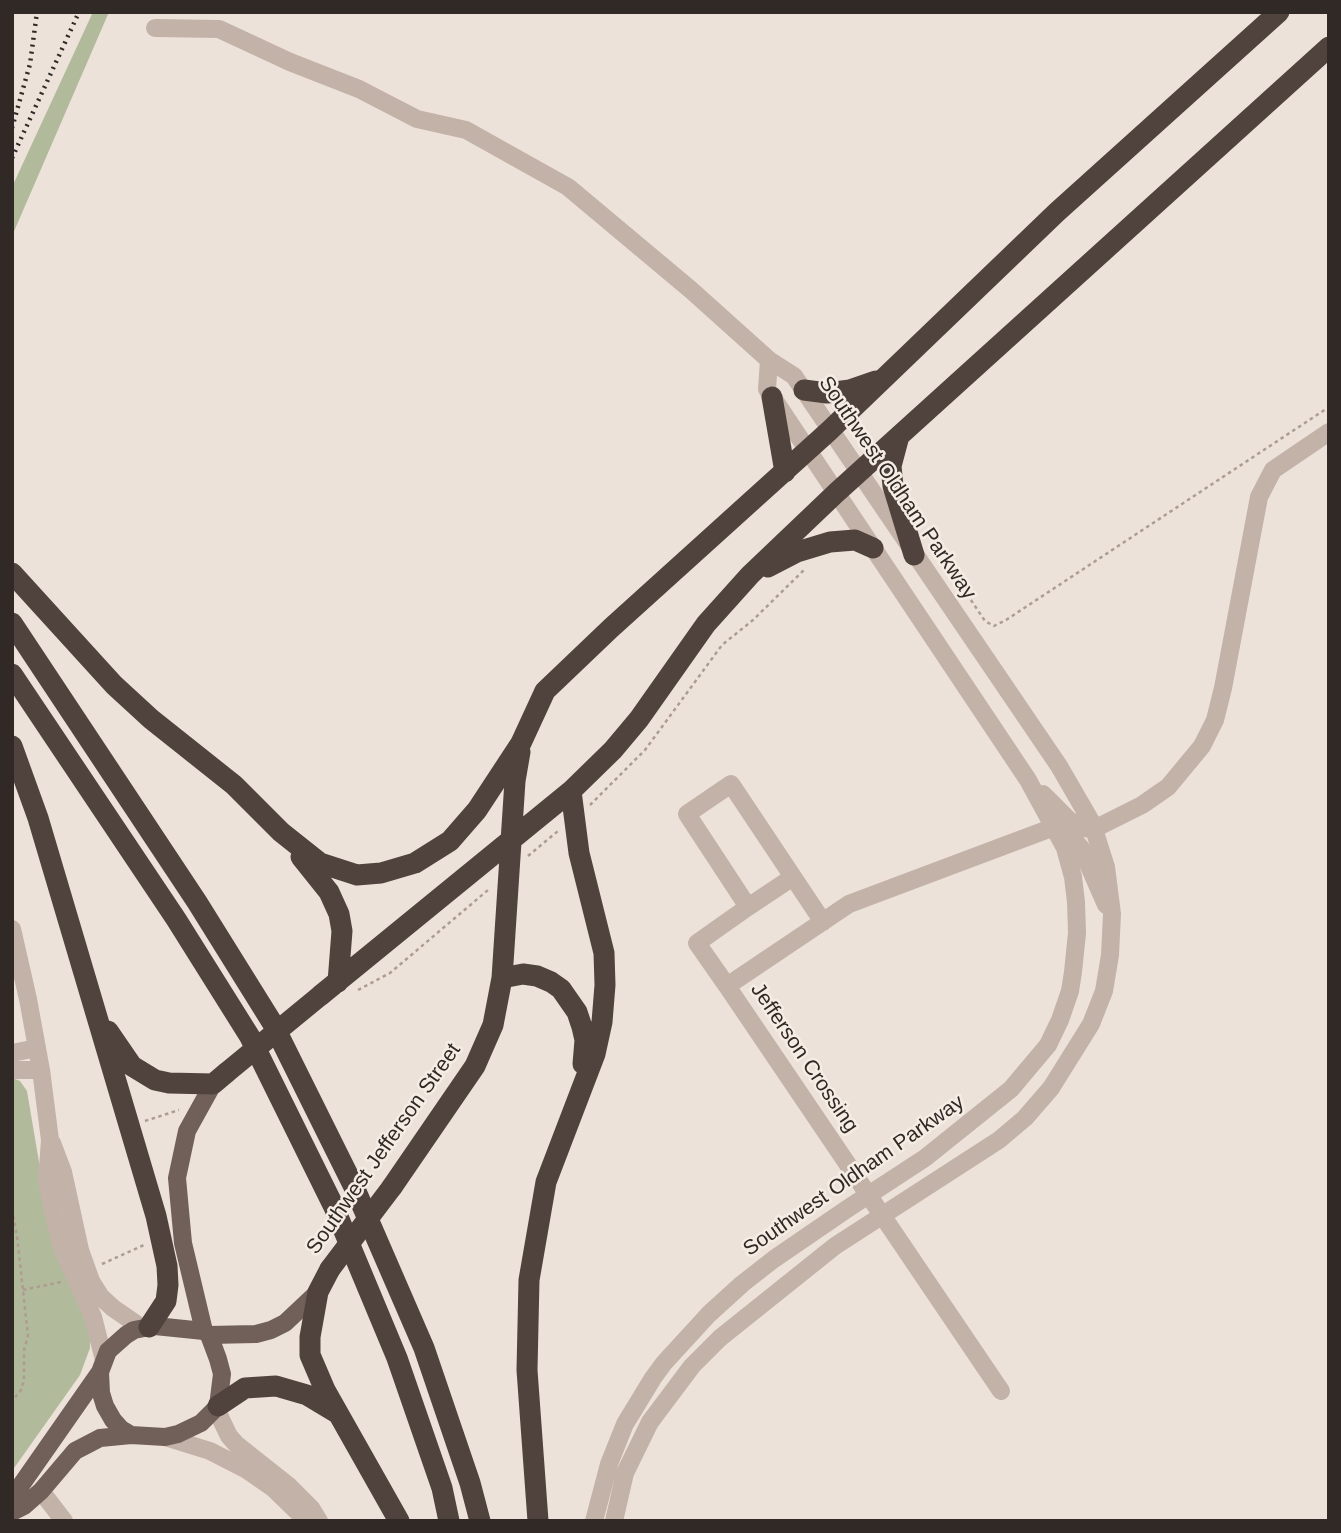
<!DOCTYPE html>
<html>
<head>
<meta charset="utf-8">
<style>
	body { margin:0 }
	#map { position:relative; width:1341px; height:1533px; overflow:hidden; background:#ede2d9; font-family:Arial,sans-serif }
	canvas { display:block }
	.frame { position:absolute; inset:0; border:14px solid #312926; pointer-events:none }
</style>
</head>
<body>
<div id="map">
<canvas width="1341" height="1533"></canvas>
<div class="frame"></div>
</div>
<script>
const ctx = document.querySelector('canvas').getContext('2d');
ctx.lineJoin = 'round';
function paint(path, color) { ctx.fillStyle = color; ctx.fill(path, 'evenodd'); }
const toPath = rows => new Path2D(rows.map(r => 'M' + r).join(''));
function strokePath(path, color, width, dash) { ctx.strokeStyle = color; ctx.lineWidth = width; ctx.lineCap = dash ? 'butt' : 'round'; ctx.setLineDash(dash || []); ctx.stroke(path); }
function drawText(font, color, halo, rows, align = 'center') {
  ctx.font = font + ' Arial,sans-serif'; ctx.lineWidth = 5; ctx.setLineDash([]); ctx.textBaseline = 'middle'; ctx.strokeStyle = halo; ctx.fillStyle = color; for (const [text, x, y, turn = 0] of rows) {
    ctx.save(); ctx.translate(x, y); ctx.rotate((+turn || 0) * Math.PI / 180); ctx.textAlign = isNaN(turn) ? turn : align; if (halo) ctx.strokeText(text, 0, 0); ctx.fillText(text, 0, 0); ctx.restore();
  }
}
paint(toPath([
	[93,12,109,12,12,236,12,187],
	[12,1078,20,1081,27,1091,54,1251,90,1329,90,1348,80,1375,12,1471]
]), '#b1ba9b');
strokePath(toPath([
	[928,536,985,621,994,626,1006,620,1329,407],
	[590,805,645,750,722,645,753,620,804,570],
	[528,856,558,831],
	[358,990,390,973,488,890],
	[145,1121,179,1110],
	[12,1209,17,1236,28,1336,24,1350,24,1380,21,1390,12,1401],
	[102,1264,144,1245],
	[23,1290,61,1282]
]), '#ae9c91', 2.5, [3.5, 3.5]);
strokePath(toPath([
	[155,28,219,29,290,62,359,89,417,119,466,130,568,187,691,290,769,360,794,376,1059,766,1092,823,1106,867,1112,914,1110,955,1104,991,1091,1024,1051,1088,1025,1118,999,1140,835,1246,720,1338,692,1366,650,1422,625,1473,614,1521],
	[1043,794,1070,821,1083,828,1094,829,1142,805,1168,787,1202,746,1215,720,1223,688,1259,497,1273,470,1329,432],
	[793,877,748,907,687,814,731,784,823,922],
	[12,929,28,999,41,1070,50,1140,47,1181,54,1216,62,1248,93,1317,104,1360],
	[727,986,697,943,748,907],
	[12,1053,37,1048],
	[12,1070,41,1070],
	[52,1143,63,1172,80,1250,91,1281,101,1297,113,1308,142,1328],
	[1001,1391,727,986,849,904,1054,827,1065,831,1081,848,1106,905],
	[216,1409,229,1436,236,1444,289,1486,311,1508,319,1521],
	[165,1437,210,1451,247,1470,273,1488,307,1521],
	[41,1491,64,1521],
	[594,1521,609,1464,625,1424,653,1378,664,1363,709,1314,742,1284,774,1259,847,1209,925,1158,1011,1089,1048,1045,1060,1020,1070,991,1073,972,1077,933,1076,902,1073,877,1065,848,1028,780,767,389,769,360]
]), '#c3b2a7', 18);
strokePath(toPath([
	[155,1326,204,1331,209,1335,218,1359,222,1374,218,1406,201,1423,178,1434,165,1437,131,1435,121,1429,113,1420,105,1406,101,1393,100,1372,108,1351,126,1335,134,1330,155,1326],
	[204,1331,183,1243,177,1178,187,1131,213,1084],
	[209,1335,256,1334,271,1330,285,1323,318,1292],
	[12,1498,100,1372],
	[12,1512,24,1506,41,1491,75,1451,100,1438,131,1435]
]), '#716059', 18);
strokePath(toPath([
	[804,390,827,393,850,390,876,381],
	[772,397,785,472],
	[899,436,891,466,893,486,914,555],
	[768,567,797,552,830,542,855,540,873,548],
	[12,573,114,685,151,719,234,785,281,832,320,863,357,875,381,873,415,863,450,841,477,810,521,743,545,691,611,628,829,431,1057,212,1279,12],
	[12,623,197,902,273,1024,355,1189,424,1348,470,1483,480,1521],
	[12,674,176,919,250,1037,334,1207,397,1358,442,1488,449,1521],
	[12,746,38,818,156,1216,167,1266,168,1285,166,1301,149,1327],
	[301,857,329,892,339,914,342,931,338,982],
	[502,978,523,974,537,976,551,982,561,989,577,1012,582,1027,585,1040,583,1064],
	[321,995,571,791,613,750,639,719,706,624,750,575,836,493,1329,47],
	[108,1031,132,1066,155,1080,169,1083,213,1084,226,1073],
	[392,1187,475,1066,493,1025,502,978,515,781,520,752],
	[330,1269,318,1292,310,1337,310,1355,325,1390,399,1521],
	[218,1406,245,1388,276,1386,307,1395,337,1413],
	[538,1521,527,1370,529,1280,546,1182,595,1054,602,1022,605,985,604,953,579,853,571,791]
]), '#50433e', 21);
strokePath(toPath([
	[12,128,30,64,37,12],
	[12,158,79,12]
]), '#312926', 4.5, [2, 5]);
strokePath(toPath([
	[226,1073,321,995],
	[330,1269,392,1187]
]), '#50433e', 21);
drawText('21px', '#312926', '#f5ede4', [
	["Southwest Oldham Parkway",897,488,56],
	["Jefferson Crossing",804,1058,56],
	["Southwest Jefferson Street",384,1149,-55],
	["Southwest Oldham Parkway",854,1176,-35]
]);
</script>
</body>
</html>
